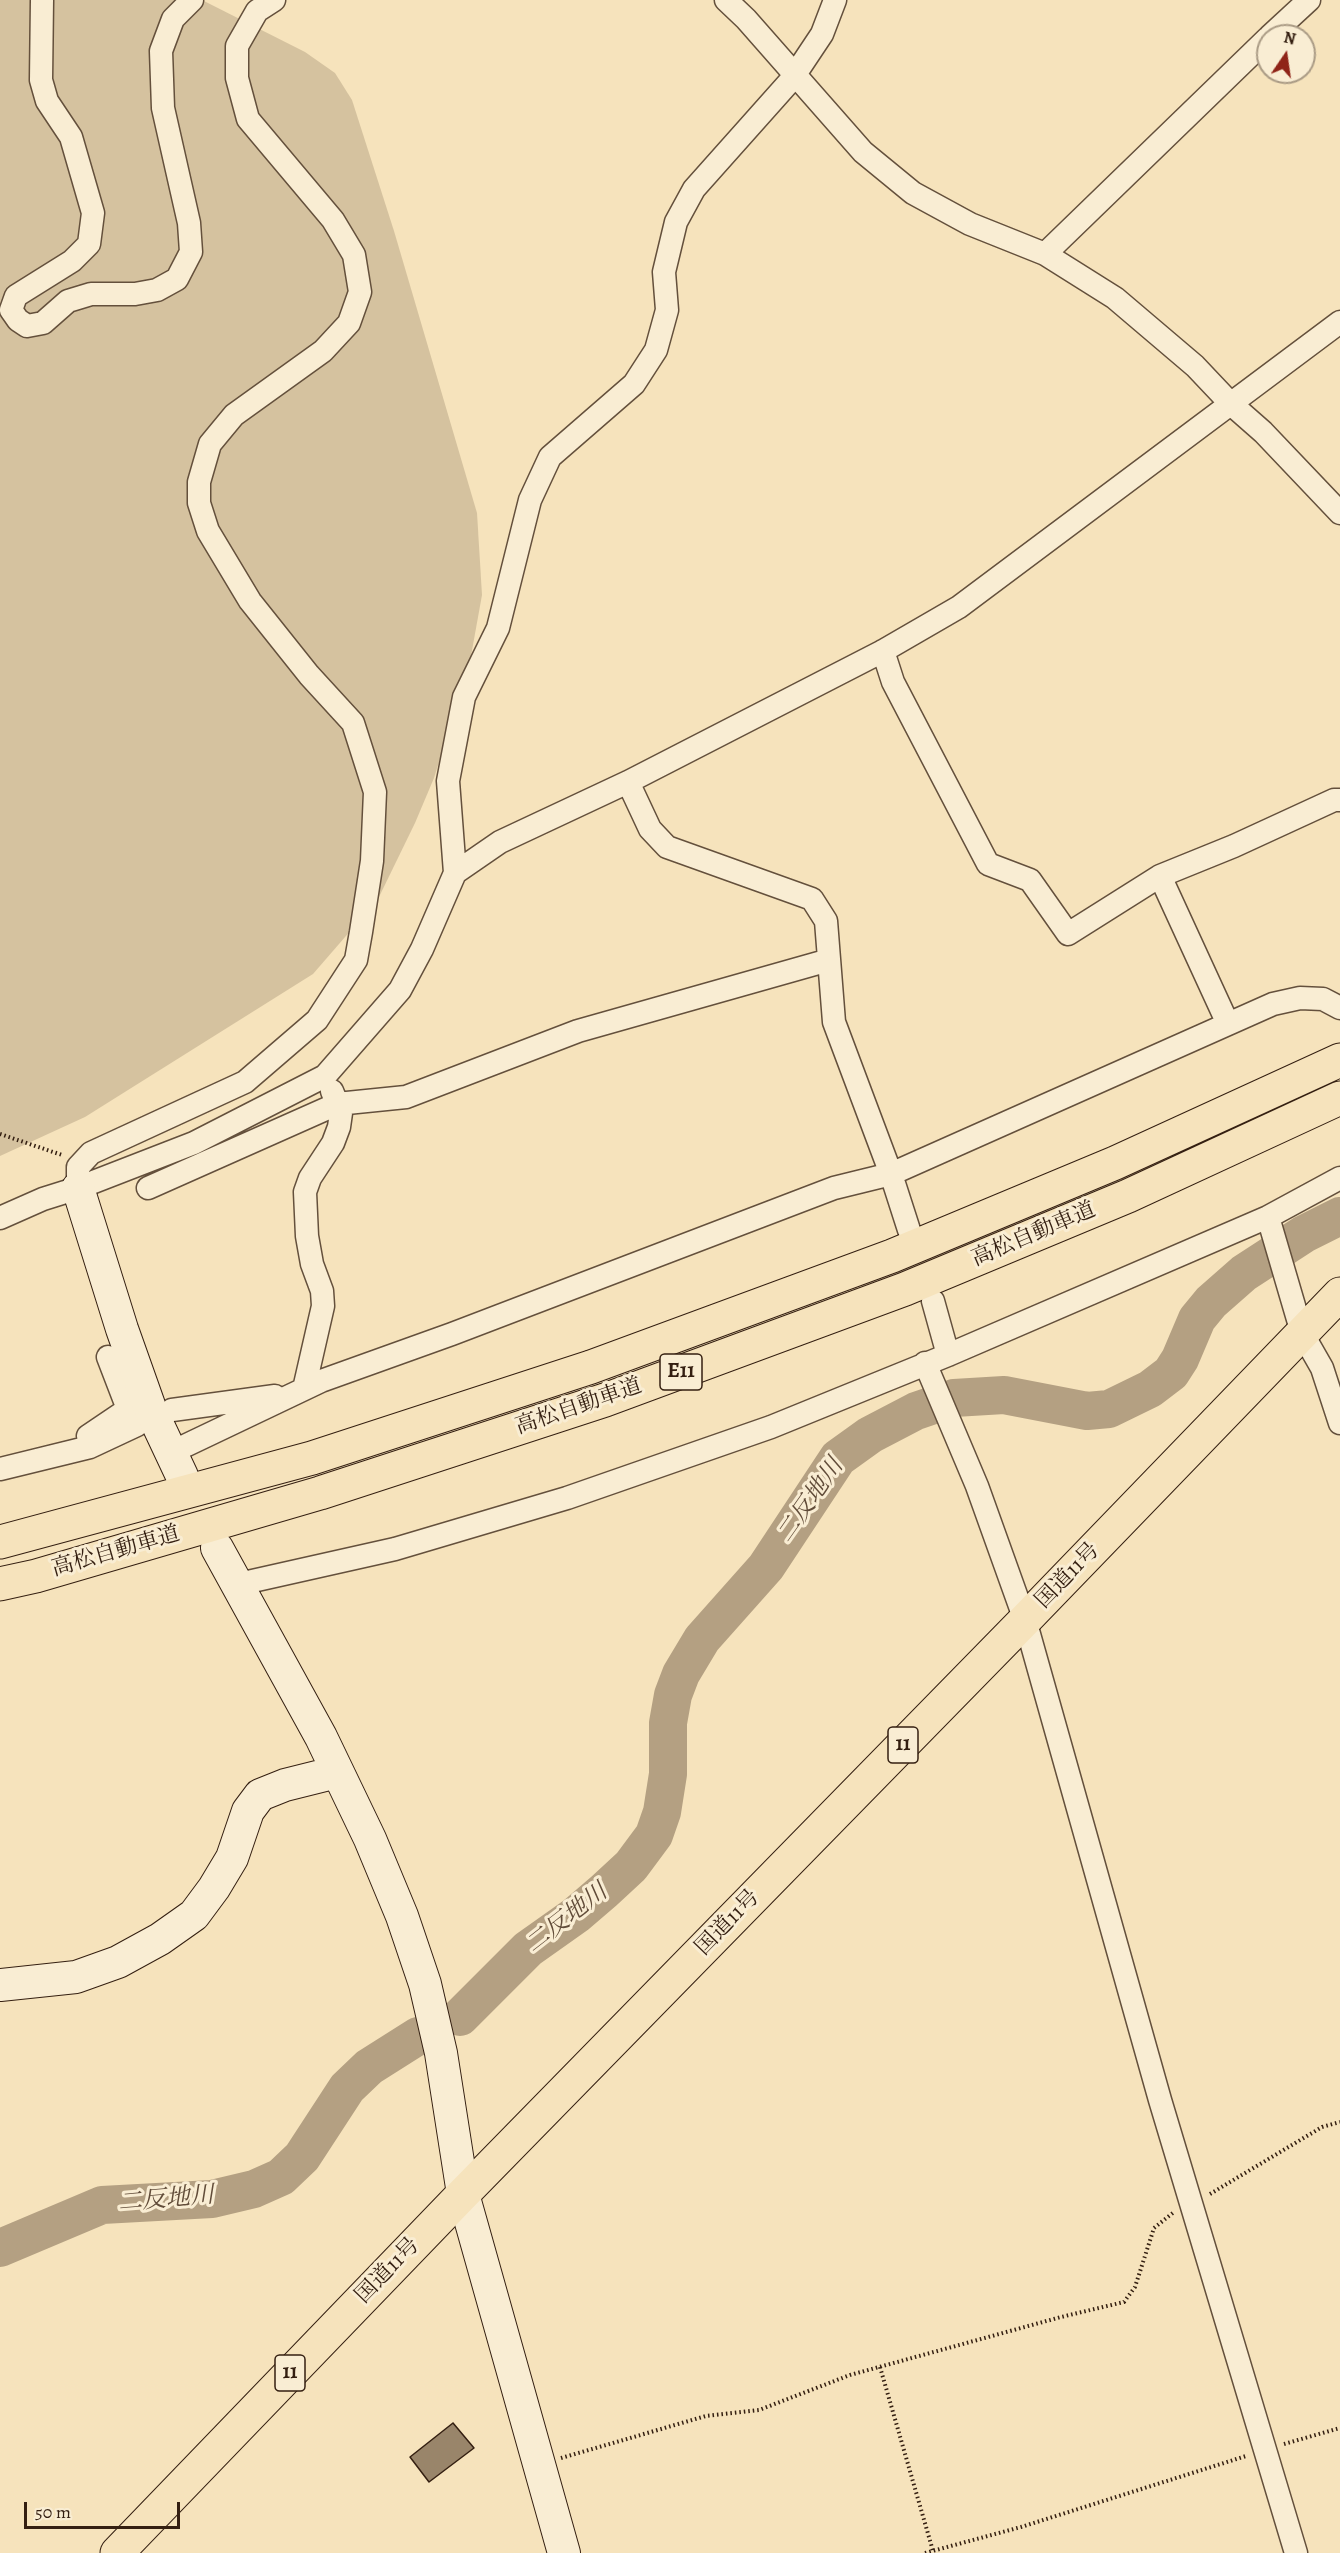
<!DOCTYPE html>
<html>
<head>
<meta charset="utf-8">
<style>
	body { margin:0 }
	#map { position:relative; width:1340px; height:2553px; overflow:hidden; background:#f6e3bc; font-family:Alegreya,serif }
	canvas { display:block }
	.north { position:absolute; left:1256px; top:24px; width:60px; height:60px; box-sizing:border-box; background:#f9edd3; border:2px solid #aa9b85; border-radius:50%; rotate:13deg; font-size:16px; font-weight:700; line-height:24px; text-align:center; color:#341f11 }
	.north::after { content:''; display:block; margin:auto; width:21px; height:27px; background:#8f2418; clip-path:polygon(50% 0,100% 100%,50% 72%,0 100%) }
	.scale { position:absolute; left:24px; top:2502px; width:156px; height:27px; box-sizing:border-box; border:3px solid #341f11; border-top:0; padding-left:8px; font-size:18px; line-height:21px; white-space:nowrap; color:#341f11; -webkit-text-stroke:4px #f9edd3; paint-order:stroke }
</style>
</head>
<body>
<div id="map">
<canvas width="1340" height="2553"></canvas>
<div class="north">N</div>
<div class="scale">50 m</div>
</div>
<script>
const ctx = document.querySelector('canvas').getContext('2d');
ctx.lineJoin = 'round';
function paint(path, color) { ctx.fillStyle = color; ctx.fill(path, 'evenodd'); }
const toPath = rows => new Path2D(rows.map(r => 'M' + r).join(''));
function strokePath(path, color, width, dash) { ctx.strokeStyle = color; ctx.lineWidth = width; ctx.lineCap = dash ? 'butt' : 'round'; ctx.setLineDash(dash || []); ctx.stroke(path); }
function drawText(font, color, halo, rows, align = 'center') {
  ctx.font = font + ' Alegreya,"Noto Serif JP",serif'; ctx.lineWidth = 6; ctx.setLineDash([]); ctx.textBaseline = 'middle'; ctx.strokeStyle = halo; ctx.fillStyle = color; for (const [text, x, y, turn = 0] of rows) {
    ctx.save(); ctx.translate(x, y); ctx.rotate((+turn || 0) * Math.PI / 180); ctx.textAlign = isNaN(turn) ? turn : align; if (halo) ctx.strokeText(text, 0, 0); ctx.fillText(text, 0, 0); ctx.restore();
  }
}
paint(toPath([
	[0,0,202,0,305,52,335,73,352,100,394,231,477,513,482,595,469,667,434,778,415,823,378,899,313,974,85,1117,0,1156]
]), '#d5c29f');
strokePath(toPath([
	[460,2017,528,1949,576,1915,604,1891,631,1866,654,1835,662,1812,668,1774,668,1723,673,1695,681,1674,702,1639,766,1567,838,1458,870,1435,916,1411,954,1398,1004,1395,1087,1411,1109,1409,1150,1389,1171,1373,1180,1359,1197,1319,1211,1302,1244,1273,1304,1234,1340,1216],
	[0,2248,102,2205,212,2199,254,2189,281,2177,302,2157,347,2088,369,2067,418,2036]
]), '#b4a082', 38);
const building = toPath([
	[453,2423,474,2448,429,2482,410,2457,453,2423]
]);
paint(building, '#99856a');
strokePath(building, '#341f11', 1.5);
const street = toPath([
	[42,0,41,80,47,101,71,137,93,213,89,244,72,261,16,296,11,310,18,320,27,326,43,323,68,301,91,294,135,294,157,290,177,279,191,252,189,223,163,108,161,51,173,19,192,0],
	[726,0,746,19,863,152,913,193,970,224,1045,254,1115,298,1195,366,1230,403,1263,432,1340,513],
	[1270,36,1309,0],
	[1045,254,1268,38],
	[883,651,893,682,988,864,1030,880,1068,934,1160,876,1234,846,1334,800,1340,800],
	[628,782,650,829,667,847,812,899,826,921,834,1022,891,1174,909,1230],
	[455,873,448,781,464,697,498,628,530,500,550,457,634,384,656,350,667,310,664,272,676,222,694,189,792,79,822,34,835,0],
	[1160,876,1228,1024],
	[78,1188,78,1167,91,1153,245,1082,317,1020,356,960,361,932,372,861,375,792,353,723,309,675,250,601,208,531,199,503,199,482,210,444,234,415,323,351,349,323,360,292,354,255,333,220,248,119,237,78,237,46,257,11,274,0],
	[148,1188,337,1104,406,1097,578,1031,829,960],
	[1268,1217,1302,1333,1322,1368,1340,1423],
	[0,1218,43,1199,78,1188,194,1143,325,1076,400,990,422,949,455,873,500,842,628,782,883,651,959,607,1340,322],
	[933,1301,948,1355],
	[925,1363,977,1486,1025,1620,1160,2100,1296,2553],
	[304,1389,323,1306,322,1291,312,1264,307,1236,305,1192,310,1178,333,1143,339,1127,341,1113,332,1091],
	[172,1410,275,1396],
	[88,1436,128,1409,108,1357],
	[170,1453,321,1381,452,1334,834,1188,891,1174,1273,1004,1300,998,1323,999,1340,1008],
	[0,1469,90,1447,137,1425],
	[239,1584,395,1549,567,1498,771,1427,948,1355,1268,1217,1340,1178]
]);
const secondary = toPath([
	[78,1188,122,1329,150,1408,182,1476],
	[217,1548,321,1737,370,1839,402,1916,425,1984,441,2053,463,2194,564,2553],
	[0,1985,76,1977,118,1962,160,1939,194,1915,214,1888,232,1858,248,1811,260,1795,285,1785,337,1772]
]);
const highway = toPath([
	[0,1542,312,1458,591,1367,892,1256,1115,1163,1340,1060],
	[0,1584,36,1576,320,1493,605,1400,905,1289,1128,1196,1340,1098],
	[117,2553,463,2194,1025,1620,1340,1294]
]);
strokePath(street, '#64503c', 25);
strokePath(secondary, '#341f11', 34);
strokePath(highway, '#341f11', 35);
strokePath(toPath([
	[0,1134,62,1155],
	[1210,2194,1322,2127,1340,2122],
	[880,2367,933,2551],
	[1284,2444,1340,2428],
	[561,2458,706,2416,759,2410,850,2375,1061,2317,1124,2302,1135,2287,1154,2228,1174,2212],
	[925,2553,1021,2527,1246,2456]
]), '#341f11', 4, [1.5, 3]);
strokePath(street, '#f9edd3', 22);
strokePath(secondary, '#f9edd3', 32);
strokePath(highway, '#f6e3bc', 33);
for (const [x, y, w] of [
	[681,1372,42],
	[903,1745,30],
	[290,2373,30]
]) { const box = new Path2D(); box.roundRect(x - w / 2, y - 18, w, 36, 4.5); ctx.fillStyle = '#f9edd3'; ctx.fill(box); strokePath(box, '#341f11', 1.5); }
drawText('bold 21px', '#341f11', null, [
	["E11",681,1372],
	["11",903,1745],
	["11",290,2373]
]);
drawText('22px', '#341f11', '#f9edd3', [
	["高松自動車道",1034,1235,-23],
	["高松自動車道",579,1407,-19],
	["高松自動車道",116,1552,-16],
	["国道11号",1068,1576,-46],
	["国道11号",728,1923,-46],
	["国道11号",388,2271,-46]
]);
drawText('italic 24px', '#614c39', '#f9edd3', [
	["二反地川",811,1501,-55],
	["二反地川",567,1919,-38],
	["二反地川",166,2200,-5]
]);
</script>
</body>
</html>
